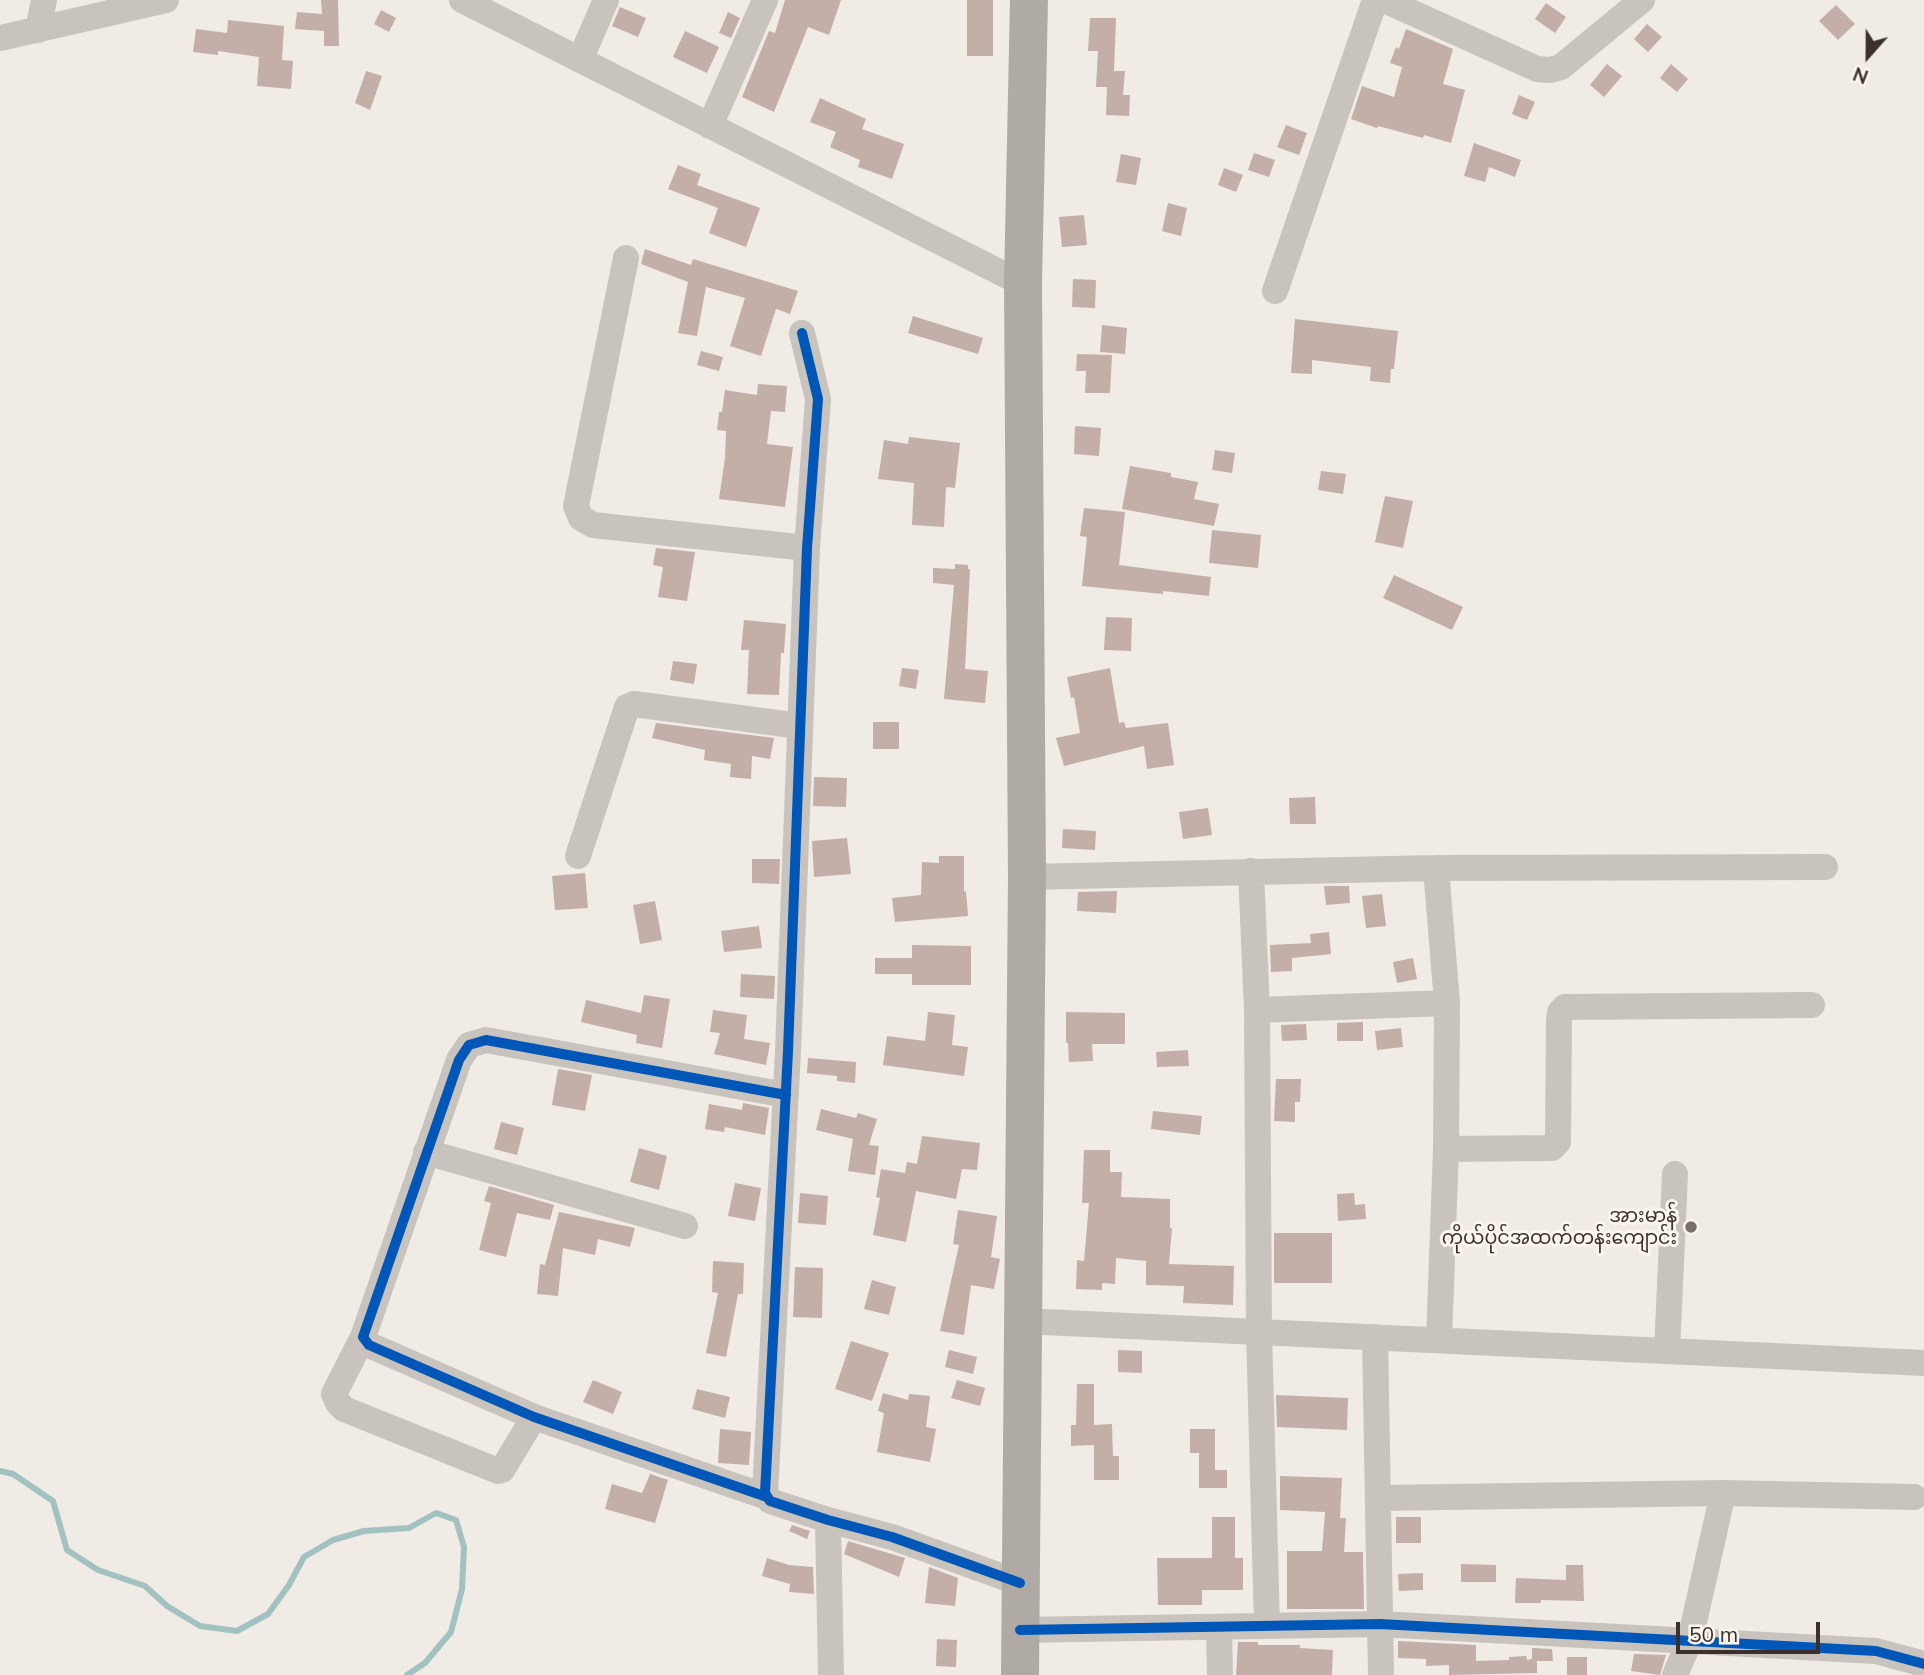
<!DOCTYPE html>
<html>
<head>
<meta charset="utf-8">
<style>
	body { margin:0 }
	#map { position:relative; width:1924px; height:1675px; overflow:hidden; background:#f0ebe5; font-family:Mulish,sans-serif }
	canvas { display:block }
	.north { position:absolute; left:1833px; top:21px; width:70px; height:70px; -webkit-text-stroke:5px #fbf5ee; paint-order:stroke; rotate:201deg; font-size:19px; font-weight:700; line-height:28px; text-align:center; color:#3b302b }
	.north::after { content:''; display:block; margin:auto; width:24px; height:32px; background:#3b302b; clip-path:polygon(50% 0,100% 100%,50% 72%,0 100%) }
	.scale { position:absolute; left:1676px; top:1622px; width:144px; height:32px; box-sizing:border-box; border:4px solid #3b302b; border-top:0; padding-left:9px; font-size:21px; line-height:24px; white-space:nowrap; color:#3b302b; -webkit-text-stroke:5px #fbf5ee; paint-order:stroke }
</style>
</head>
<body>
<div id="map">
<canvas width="1924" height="1675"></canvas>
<div class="north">N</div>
<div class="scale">50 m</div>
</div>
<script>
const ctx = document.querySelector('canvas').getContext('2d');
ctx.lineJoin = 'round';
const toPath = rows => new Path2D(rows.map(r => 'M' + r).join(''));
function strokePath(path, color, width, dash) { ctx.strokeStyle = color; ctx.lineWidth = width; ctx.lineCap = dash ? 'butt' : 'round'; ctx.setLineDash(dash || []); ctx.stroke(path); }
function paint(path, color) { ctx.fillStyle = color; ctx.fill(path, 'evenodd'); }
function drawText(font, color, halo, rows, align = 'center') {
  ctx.font = font + ' Mulish,"Noto Sans Myanmar",sans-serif'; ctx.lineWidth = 6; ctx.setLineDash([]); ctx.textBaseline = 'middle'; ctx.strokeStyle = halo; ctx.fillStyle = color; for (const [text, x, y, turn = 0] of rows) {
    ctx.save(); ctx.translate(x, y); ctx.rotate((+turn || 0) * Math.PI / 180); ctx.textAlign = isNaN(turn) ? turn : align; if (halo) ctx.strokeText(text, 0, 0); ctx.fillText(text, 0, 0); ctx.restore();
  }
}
strokePath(toPath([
	[0,1471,13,1474,53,1501,67,1550,98,1570,145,1586,167,1606,200,1626,237,1631,268,1614,289,1585,304,1557,333,1540,364,1531,409,1528,436,1513,456,1520,464,1547,462,1589,451,1632,425,1663,407,1675]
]), '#a1c2c1', 6);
paint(toPath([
	[321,0,338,0,339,46,324,46,324,31,295,29,297,12,322,14],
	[785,0,841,0,829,35,808,27,774,112,742,97,769,31,775,33],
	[967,0,993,0,993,56,967,56],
	[1546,3,1566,17,1555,33,1535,19],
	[1836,5,1855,24,1838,40,1819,21],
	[620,7,646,18,638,37,612,26],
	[381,10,396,18,389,32,374,24],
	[728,12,740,18,731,38,719,33],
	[1090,18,1116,18,1114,71,1125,71,1123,95,1130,95,1129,116,1106,115,1107,87,1096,87,1098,51,1088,51],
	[228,20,284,26,282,60,293,61,291,89,257,86,259,57,218,51,218,55,193,52,196,29,227,33],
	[1647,24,1662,37,1648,52,1634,39],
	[1406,29,1453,49,1443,84,1465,90,1451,143,1424,135,1423,138,1378,126,1377,128,1351,119,1362,86,1394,97,1402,67,1390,63,1396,47,1399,49],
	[685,31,719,47,707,73,673,57],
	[1607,64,1622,76,1604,97,1590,85],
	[1671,64,1688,79,1677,92,1660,78],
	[366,71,382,76,370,110,355,103],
	[1519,95,1535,102,1527,120,1512,114],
	[820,98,866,119,862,129,904,144,892,179,858,167,860,160,830,147,836,132,810,122],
	[1286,125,1307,133,1299,155,1277,147],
	[1474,143,1521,160,1515,177,1489,167,1485,182,1464,176],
	[1254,153,1275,160,1269,177,1248,170],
	[1121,154,1141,158,1136,185,1116,182],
	[678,165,701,174,697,185,760,208,746,247,709,233,718,208,668,189],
	[1224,168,1243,175,1236,192,1218,185],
	[1168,203,1187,208,1181,236,1162,231],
	[1084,215,1087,245,1062,247,1059,217],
	[645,249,691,265,693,259,798,291,790,314,776,309,761,356,730,346,745,298,706,287,697,336,678,333,688,282,641,264],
	[1073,279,1096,280,1095,308,1072,307],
	[913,316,983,338,978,354,908,333],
	[1295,319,1398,331,1394,369,1391,369,1390,383,1370,381,1371,367,1312,360,1312,374,1291,373],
	[1102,325,1127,328,1125,354,1100,352],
	[701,351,723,357,719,371,697,365],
	[1077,354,1112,355,1110,393,1085,393,1086,371,1076,371],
	[758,384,787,386,785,412,771,411,767,444,793,447,785,507,719,499,725,458,726,431,717,430,719,412,722,412,725,390,757,395],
	[1075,426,1101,428,1099,456,1074,454],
	[909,437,960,443,955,488,946,487,944,527,912,525,914,483,878,479,884,440,908,444],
	[1215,450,1235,453,1232,473,1212,470],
	[1130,466,1171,473,1171,477,1198,482,1194,499,1219,504,1214,526,1122,509],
	[1321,471,1346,474,1343,494,1318,490],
	[1385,496,1413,501,1403,548,1375,542],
	[1084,508,1125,512,1119,565,1211,577,1209,596,1163,591,1163,594,1082,586,1087,537,1080,536],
	[1212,530,1261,535,1258,568,1209,563],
	[656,548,695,552,687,601,658,597,663,567,653,565],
	[955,564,968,565,968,569,970,569,965,669,988,671,985,703,944,699,954,585,933,583,933,568,955,569],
	[1394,575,1463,607,1452,630,1383,598],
	[1106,617,1132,618,1131,651,1104,650],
	[744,620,786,624,784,653,781,653,779,695,747,694,749,650,741,650],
	[673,661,697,664,694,684,670,680],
	[902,668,919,670,916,689,899,686],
	[1110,668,1119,723,1124,722,1126,728,1168,723,1174,765,1147,769,1144,746,1064,766,1056,738,1080,733,1074,697,1071,698,1067,677],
	[873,722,899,722,899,749,873,749],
	[656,723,774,738,770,759,752,756,751,779,730,777,731,764,704,760,705,750,652,738],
	[814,777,847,778,846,807,813,806],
	[1315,797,1316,824,1290,824,1289,798],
	[1208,808,1212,835,1183,839,1179,812],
	[1063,829,1096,831,1095,850,1062,848],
	[847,838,851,874,814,877,812,841],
	[939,856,964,856,964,892,966,891,968,916,895,922,892,898,921,895,922,862,939,863],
	[752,859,780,859,779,884,752,883],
	[585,873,588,908,555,910,552,876],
	[1324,886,1349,886,1350,903,1326,905],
	[1117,891,1116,913,1077,911,1078,892],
	[1382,894,1386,926,1366,928,1362,896],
	[655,901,662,940,640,944,633,905],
	[759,926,762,948,724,952,721,931],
	[1329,932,1331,954,1292,958,1292,971,1271,972,1270,945,1311,943,1310,934],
	[912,945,971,946,971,985,912,985,912,974,875,974,875,958,912,958],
	[1413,958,1417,979,1397,983,1393,962],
	[741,974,775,976,774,999,740,997],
	[644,995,670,999,662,1048,636,1043,637,1035,581,1022,586,1000,641,1013],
	[713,1010,747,1015,744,1039,770,1043,766,1065,714,1054,720,1033,710,1032],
	[928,1012,955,1015,952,1045,968,1047,964,1076,883,1065,887,1036,925,1041],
	[1066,1012,1125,1013,1125,1044,1092,1044,1093,1061,1069,1062,1068,1043,1066,1043],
	[1363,1022,1363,1041,1337,1041,1337,1023],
	[1306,1024,1307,1040,1282,1041,1281,1025],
	[1401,1028,1403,1047,1377,1050,1375,1031],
	[1188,1050,1189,1066,1157,1067,1156,1052],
	[808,1058,856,1062,855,1083,837,1081,837,1076,807,1073],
	[558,1069,592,1075,585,1111,552,1105],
	[1276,1079,1301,1079,1300,1102,1295,1102,1295,1122,1274,1121],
	[743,1103,769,1108,765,1135,725,1127,724,1132,705,1129,709,1104,742,1110],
	[821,1109,856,1118,858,1113,877,1119,869,1145,879,1146,875,1175,848,1171,853,1139,816,1130],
	[1153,1111,1202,1116,1200,1135,1151,1129],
	[501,1122,524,1128,517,1155,494,1149],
	[922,1136,980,1143,977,1170,962,1169,956,1199,916,1191,906,1242,873,1235,880,1198,876,1197,881,1169,905,1173,907,1162,917,1164],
	[639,1148,667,1156,659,1190,630,1182],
	[1084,1150,1110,1150,1110,1172,1122,1172,1121,1197,1170,1199,1170,1228,1172,1228,1169,1264,1234,1266,1233,1305,1183,1303,1184,1286,1146,1285,1146,1261,1116,1258,1115,1284,1102,1283,1102,1290,1076,1289,1077,1260,1084,1261,1089,1203,1082,1203],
	[735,1183,761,1188,755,1221,728,1216],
	[489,1186,554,1205,550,1220,517,1213,506,1257,479,1250,491,1203,484,1201],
	[800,1193,828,1196,826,1225,798,1223],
	[1354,1193,1355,1205,1365,1204,1366,1219,1338,1221,1337,1194],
	[958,1210,997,1216,991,1257,1000,1259,994,1289,971,1285,964,1335,940,1331,959,1245,953,1244],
	[559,1212,635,1228,630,1247,598,1239,595,1255,563,1248,558,1296,537,1294,540,1264,545,1265],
	[1274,1233,1332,1233,1332,1283,1274,1283],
	[713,1261,744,1263,743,1294,738,1294,726,1357,706,1353,718,1293,712,1292],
	[795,1267,823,1268,822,1318,793,1317],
	[872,1280,896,1287,889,1315,864,1309],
	[851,1341,889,1353,872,1401,835,1389],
	[949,1350,977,1357,973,1374,945,1367],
	[1118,1350,1142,1351,1142,1373,1118,1372],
	[593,1380,622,1392,613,1414,583,1402],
	[957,1380,985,1388,980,1406,951,1398],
	[1077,1384,1094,1384,1094,1425,1112,1424,1113,1456,1119,1456,1119,1480,1094,1480,1094,1445,1071,1446,1071,1425,1076,1425],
	[697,1389,730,1397,725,1418,692,1409],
	[883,1393,908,1400,909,1394,930,1396,926,1427,936,1429,930,1462,877,1452,884,1413,878,1411],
	[1276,1395,1348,1398,1347,1430,1277,1427],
	[720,1429,751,1432,749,1465,718,1463],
	[1190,1429,1215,1429,1215,1470,1227,1470,1227,1488,1199,1488,1199,1453,1190,1453],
	[650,1474,668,1480,655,1523,605,1509,612,1484,642,1493],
	[1280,1476,1342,1478,1340,1518,1346,1518,1344,1552,1363,1552,1364,1609,1287,1609,1287,1551,1322,1551,1325,1512,1280,1510],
	[1212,1517,1235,1517,1235,1558,1243,1558,1243,1590,1202,1590,1202,1605,1158,1605,1157,1558,1212,1558],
	[1396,1517,1421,1517,1421,1543,1396,1543],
	[792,1525,810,1531,807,1539,789,1531],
	[848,1541,905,1558,899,1577,844,1554],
	[767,1558,789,1565,813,1567,814,1594,789,1592,790,1584,762,1576],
	[1461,1564,1496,1565,1496,1582,1461,1582],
	[1566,1565,1583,1565,1584,1601,1541,1600,1541,1603,1515,1603,1516,1578,1566,1580],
	[929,1567,958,1578,955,1606,925,1603],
	[1423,1573,1423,1590,1399,1591,1398,1574],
	[937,1639,957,1640,956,1667,936,1666],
	[1398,1641,1476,1645,1476,1661,1509,1660,1509,1657,1526,1656,1527,1660,1532,1659,1532,1648,1552,1649,1553,1661,1537,1661,1537,1673,1449,1675,1449,1665,1426,1666,1426,1659,1398,1658],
	[1238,1642,1258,1642,1258,1645,1300,1645,1300,1648,1333,1650,1332,1675,1236,1675],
	[1634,1654,1666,1655,1660,1675,1631,1671],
	[1567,1657,1587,1657,1587,1675,1567,1675]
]), '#c3afa7');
strokePath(toPath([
	[462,0,1023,284],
	[1384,0,1537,69,1550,70,1561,67,1642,0],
	[38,30,44,0],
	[0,38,166,0],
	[580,60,606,0],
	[710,126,765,0],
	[626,258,576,506,581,518,593,525,807,548],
	[1275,291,1375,0],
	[802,333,818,399,807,548,788,1051,765,1493,770,1501,828,1520,892,1537,1020,1583],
	[578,856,627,707,634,704,800,726],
	[1436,868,1447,1003,1446,1149,1439,1340],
	[1251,871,1257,1010,1259,1332,1267,1626],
	[1027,877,1436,868,1825,867],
	[1257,1010,1447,1003],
	[1446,1149,1552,1148,1558,1142,1559,1020,1560,1012,1565,1007,1812,1005],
	[426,1152,685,1226],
	[1022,1321,1924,1363],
	[363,1337,334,1394,338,1403,344,1409,498,1471,502,1470,534,1417],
	[1375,1337,1381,1675],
	[1667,1351,1675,1174],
	[767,1497,534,1417,369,1345,363,1337,459,1060,469,1045,486,1040,786,1095],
	[1378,1498,1723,1493,1914,1497],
	[828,1520,831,1675],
	[1219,1627,1220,1675],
	[1020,1630,1380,1624,1876,1651,1924,1664],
	[1675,1675,1690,1640,1723,1493]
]), '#c9c3be', 26);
strokePath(toPath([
	[1020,1675,1027,877,1023,284,1029,0]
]), '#afaaa4', 38);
strokePath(toPath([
	[802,333,818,399,807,548,788,1051,765,1493,770,1501,828,1520,892,1537,1020,1583],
	[767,1497,534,1417,369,1345,363,1337,459,1060,469,1045,486,1040,786,1095],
	[1020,1630,1380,1624,1876,1651,1924,1664]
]), '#0057b8', 10);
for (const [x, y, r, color] of [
	[1691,1227,7,"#7a716c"]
]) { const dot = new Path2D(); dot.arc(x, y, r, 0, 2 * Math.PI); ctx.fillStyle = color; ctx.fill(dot); strokePath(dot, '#fbf5ee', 2.5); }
drawText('19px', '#3b302b', '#fbf5ee', [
	["အားမာန်",1677,1216],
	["ကိုယ်ပိုင်အထက်တန်းကျောင်း",1677,1238]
], 'right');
</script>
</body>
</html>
